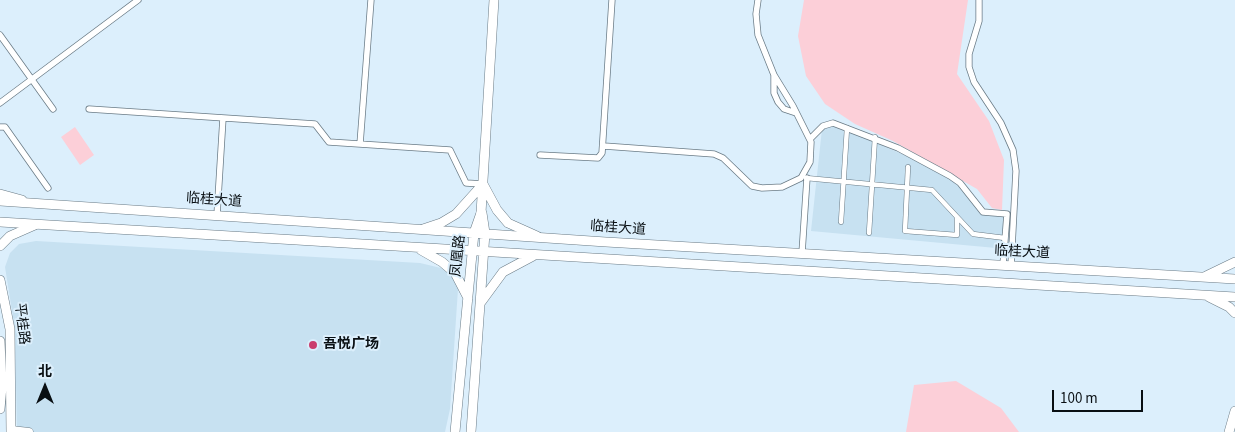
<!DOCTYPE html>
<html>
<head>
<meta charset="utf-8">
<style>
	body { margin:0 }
	#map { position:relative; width:1235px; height:432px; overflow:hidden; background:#dceffc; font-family:"Source Sans 3","Noto Sans SC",sans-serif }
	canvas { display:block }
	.north { position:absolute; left:20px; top:362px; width:50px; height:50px; -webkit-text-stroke:4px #dceffc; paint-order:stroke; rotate:0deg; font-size:14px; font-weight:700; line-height:20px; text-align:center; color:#090f13 }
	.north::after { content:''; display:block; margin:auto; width:18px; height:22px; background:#090f13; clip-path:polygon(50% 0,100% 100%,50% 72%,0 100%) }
	.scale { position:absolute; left:1052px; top:390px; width:91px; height:22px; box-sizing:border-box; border:2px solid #090f13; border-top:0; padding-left:6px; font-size:15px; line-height:18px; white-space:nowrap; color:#090f13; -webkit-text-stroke:4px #dceffc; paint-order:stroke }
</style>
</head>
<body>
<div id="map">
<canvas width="1235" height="432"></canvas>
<div class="north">北</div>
<div class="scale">100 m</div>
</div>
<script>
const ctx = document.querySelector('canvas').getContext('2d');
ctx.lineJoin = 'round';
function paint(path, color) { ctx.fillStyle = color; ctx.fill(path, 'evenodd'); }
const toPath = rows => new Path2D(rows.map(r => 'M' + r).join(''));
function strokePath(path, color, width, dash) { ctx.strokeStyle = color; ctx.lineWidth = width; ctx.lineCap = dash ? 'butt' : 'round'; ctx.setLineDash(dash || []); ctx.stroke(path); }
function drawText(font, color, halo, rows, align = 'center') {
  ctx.font = font + ' "Source Sans 3","Noto Sans SC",sans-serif'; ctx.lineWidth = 4; ctx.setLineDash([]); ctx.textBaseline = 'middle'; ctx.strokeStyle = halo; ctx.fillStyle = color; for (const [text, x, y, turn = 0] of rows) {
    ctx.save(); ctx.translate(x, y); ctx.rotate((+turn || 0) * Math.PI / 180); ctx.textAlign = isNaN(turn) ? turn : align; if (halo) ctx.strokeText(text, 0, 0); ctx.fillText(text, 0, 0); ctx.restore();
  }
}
paint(toPath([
	[835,125,941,171,948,175,983,215,1010,216,1007,249,811,231,822,129],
	[36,241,420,263,441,268,453,277,458,289,450,409,445,432,17,432,15,330,5,267,10,253,19,244]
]), '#c7e1f1');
paint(toPath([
	[804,0,968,0,957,74,989,121,1004,160,1002,210,992,208,977,189,893,141,855,124,825,104,806,76,798,36],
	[75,127,94,155,80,165,61,137],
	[956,381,1001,408,1019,432,906,432,914,385]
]), '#fccfd8');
const pedestrian = toPath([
	[908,167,905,231,957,235,957,217],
	[806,178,932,190,973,234,1005,238],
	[841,222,847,128],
	[869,233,875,137]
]);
const minor = toPath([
	[979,0,979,21,969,54,969,67,974,82,1001,123,1013,150,1016,171,1011,266],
	[0,35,53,109],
	[774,75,774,93,778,102,784,109,796,113],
	[0,103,138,0],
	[89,109,315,124,329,142,450,150,466,183,483,184],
	[0,127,5,127,48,188],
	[810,139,823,126,833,123,898,148,950,176,960,183,983,212,1007,214,1003,265],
	[360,144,371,0],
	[604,146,714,154,723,158,752,186,762,188,782,187,801,178,810,162,811,142,793,106,774,75,758,35,756,14,758,0],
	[540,155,598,158,602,153,612,0],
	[217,215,223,118],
	[802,253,807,178]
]);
const tertiary = toPath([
	[11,430,29,432]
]);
const secondary = toPath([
	[0,194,22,200],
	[481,213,494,0],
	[423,229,441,223,456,214,483,184,497,210,508,223,537,236],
	[0,246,10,236,35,225],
	[0,280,10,329,11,432],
	[0,341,2,386,0,409],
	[1229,432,1235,411]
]);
const primary = toPath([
	[0,201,606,242,1235,279],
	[0,222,1235,297],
	[421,250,442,262,455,273,468,298],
	[1206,276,1235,262],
	[1209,297,1229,307,1235,313],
	[481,302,503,272,533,256],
	[455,432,474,233,481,213],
	[471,432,485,233,482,213]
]);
strokePath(pedestrian, '#6a7b86', 5.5);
strokePath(minor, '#6a7b86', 7);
strokePath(tertiary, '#6a7b86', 9);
strokePath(secondary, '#6a7b86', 10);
strokePath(primary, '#6a7b86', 10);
strokePath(pedestrian, '#fff', 4.5);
strokePath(minor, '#fff', 5.5);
strokePath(tertiary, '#fff', 8);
strokePath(secondary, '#fff', 9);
strokePath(primary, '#fff', 9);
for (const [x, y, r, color] of [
	[313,345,5,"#ca3d6d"]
]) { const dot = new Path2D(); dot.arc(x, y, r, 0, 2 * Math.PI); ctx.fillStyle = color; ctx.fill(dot); strokePath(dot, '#dceffc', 2); }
drawText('14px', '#090f13', '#dceffc', [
	["临桂大道",214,201,4],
	["临桂大道",618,229,4],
	["临桂大道",1022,253,3],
	["凤凰路",459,256,-84],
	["平桂路",21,324,83]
]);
drawText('bold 14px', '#090f13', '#dceffc', [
	["吾悦广场",323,345]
], 'left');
</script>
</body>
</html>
